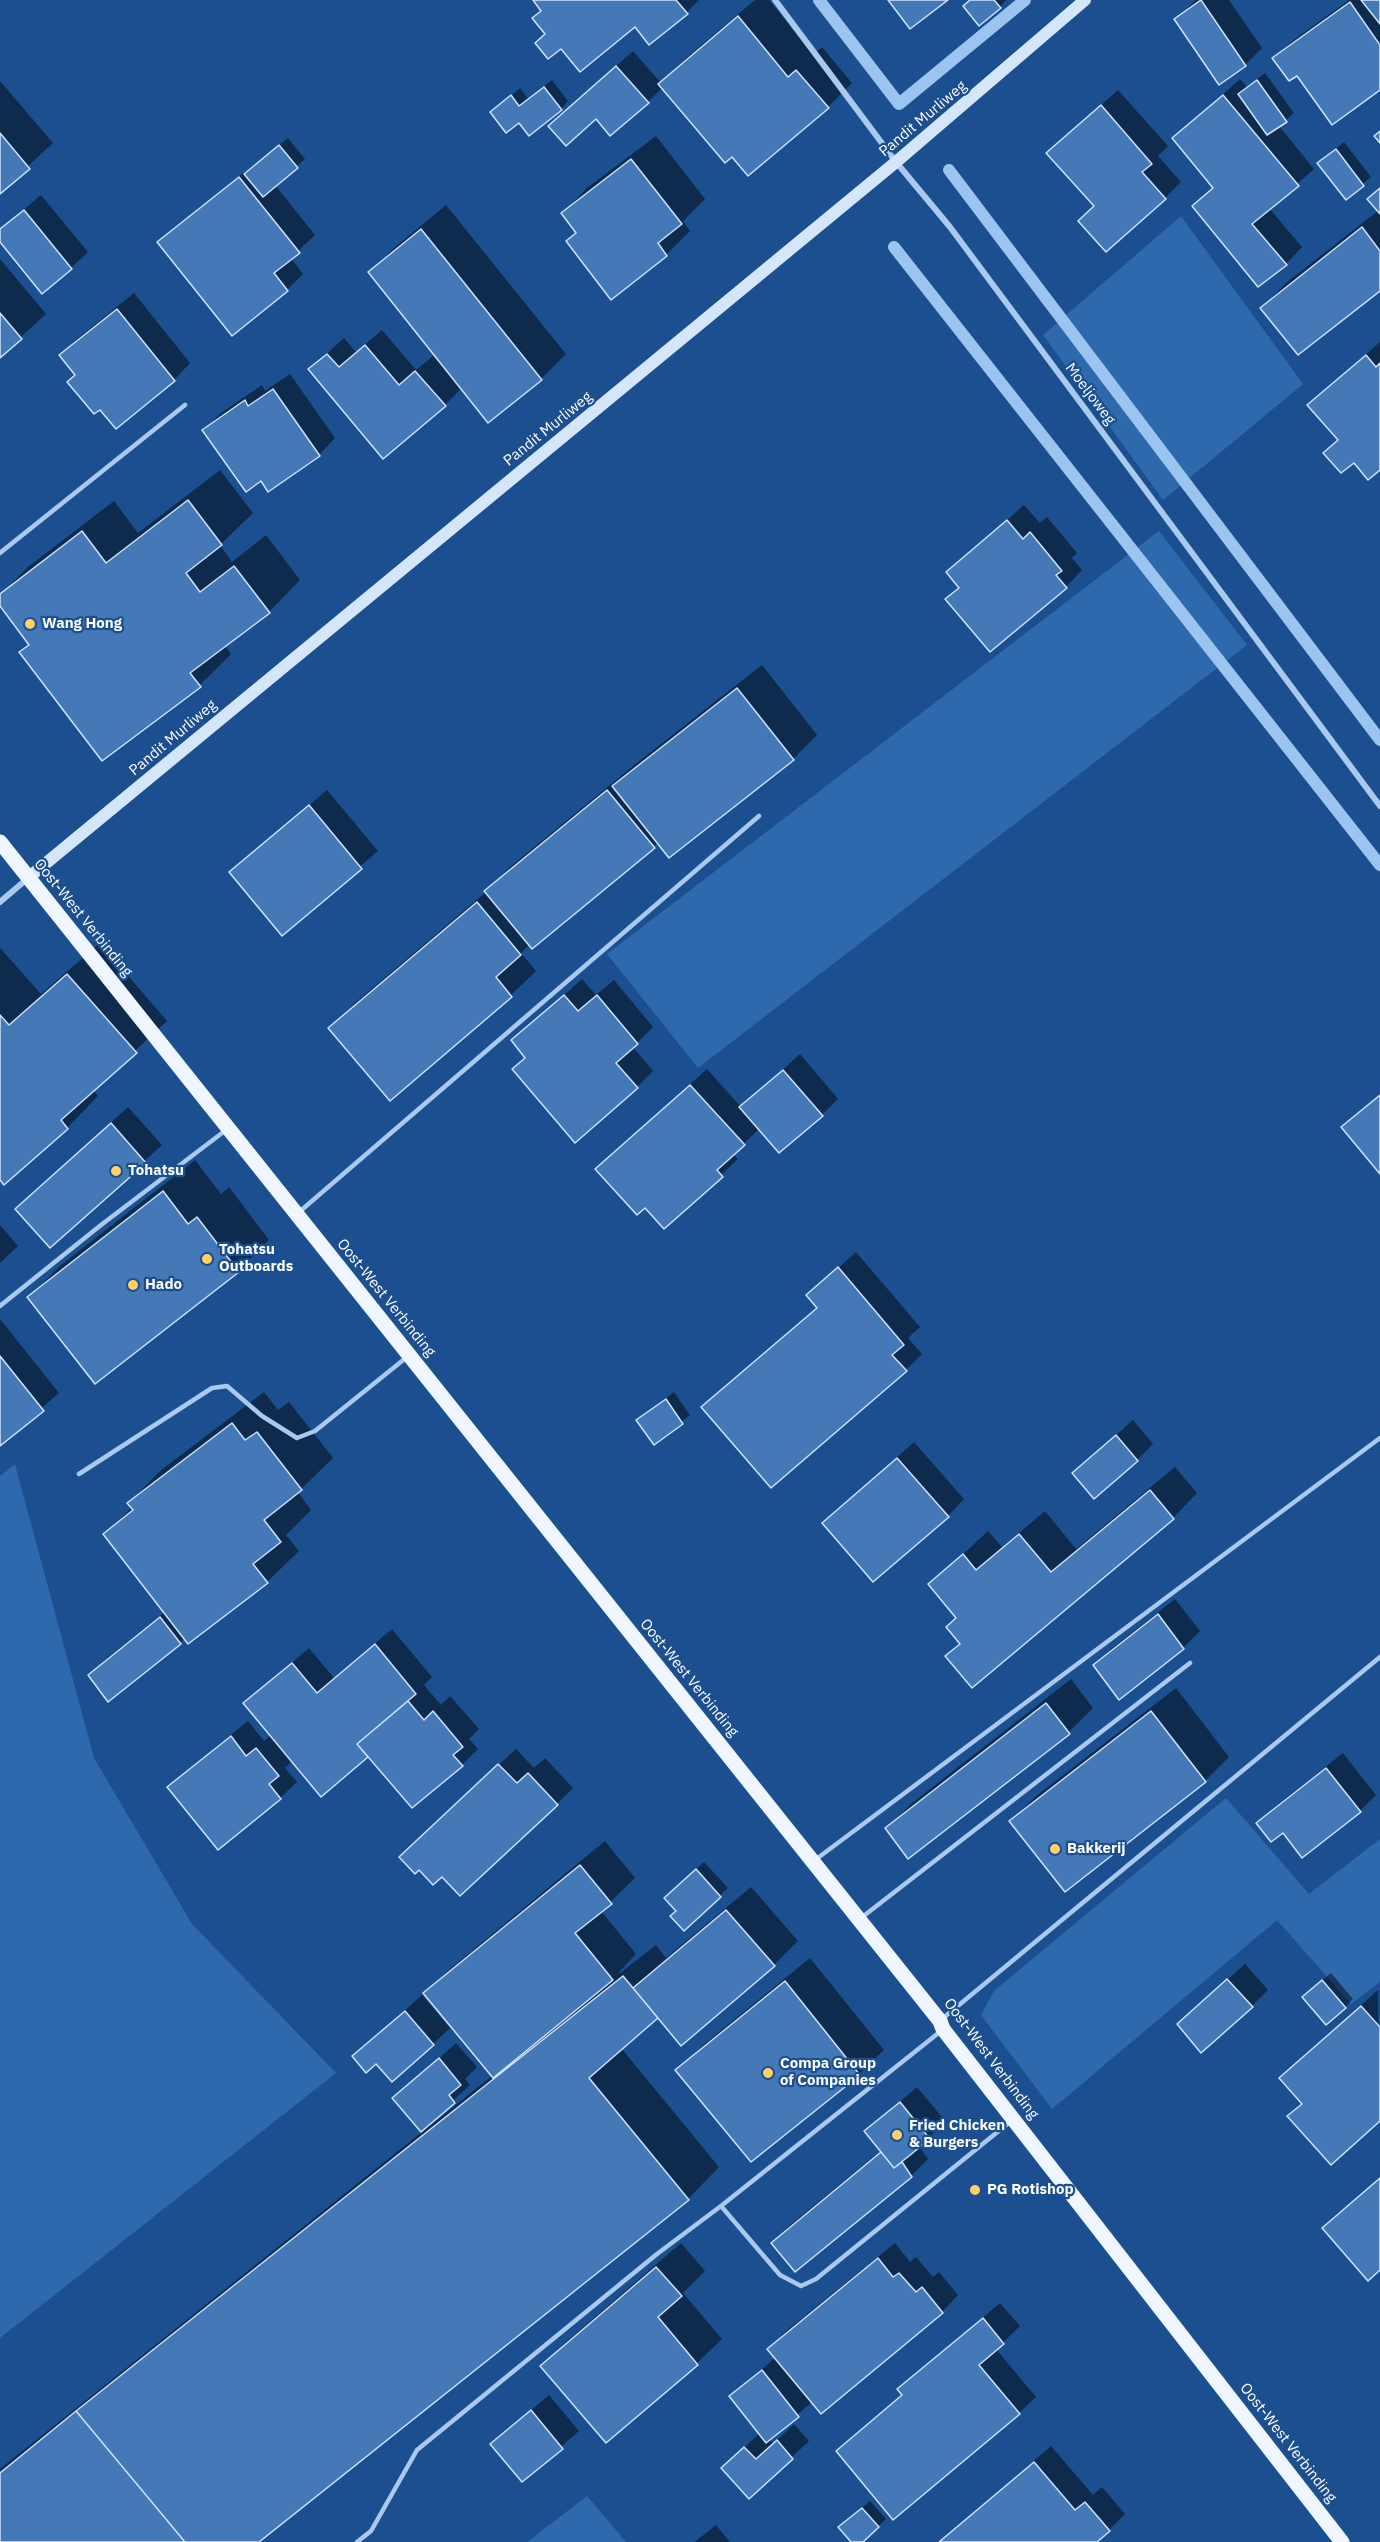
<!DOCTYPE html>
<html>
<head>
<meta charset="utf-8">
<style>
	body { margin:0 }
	canvas { display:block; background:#1b4f8f }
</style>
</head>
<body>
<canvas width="1380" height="2542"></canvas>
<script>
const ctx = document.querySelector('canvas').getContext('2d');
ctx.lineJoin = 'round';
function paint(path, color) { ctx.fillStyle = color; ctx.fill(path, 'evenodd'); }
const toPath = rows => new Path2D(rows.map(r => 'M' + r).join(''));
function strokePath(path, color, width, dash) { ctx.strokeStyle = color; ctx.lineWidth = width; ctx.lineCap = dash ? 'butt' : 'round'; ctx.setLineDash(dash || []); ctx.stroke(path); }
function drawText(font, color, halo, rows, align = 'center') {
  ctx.font = font + ' "IBM Plex Sans",sans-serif'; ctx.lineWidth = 4.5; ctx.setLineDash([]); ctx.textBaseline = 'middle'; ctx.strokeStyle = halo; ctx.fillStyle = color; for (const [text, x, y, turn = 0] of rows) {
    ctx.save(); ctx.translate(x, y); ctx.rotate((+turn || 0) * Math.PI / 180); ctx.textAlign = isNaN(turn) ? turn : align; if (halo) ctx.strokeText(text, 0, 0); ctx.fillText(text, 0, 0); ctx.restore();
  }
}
paint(toPath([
	[1181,216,1303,384,1163,500,1043,335],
	[1159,531,1247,645,698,1068,607,954],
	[15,1464,94,1758,192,1924,336,2073,0,2338,0,1476],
	[1226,1798,1309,1894,1380,1839,1380,1982,1351,2004,1277,1920,1052,2109,981,2015,994,1991],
	[587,2496,626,2542,527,2542]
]), '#2e69ad');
paint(toPath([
	[535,0,699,0,687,12,635,25,547,34,543,10],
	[755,0,769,0,813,54,822,47,852,83,828,107,733,155,663,87,648,102,596,117,567,110,633,51,661,83,685,59],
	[971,0,1006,0,1000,7],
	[1196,0,1229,0,1262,48,1245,65,1219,83,1176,19],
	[1349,0,1380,0,1380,88,1298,74,1274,58,1291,42],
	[1265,73,1294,113,1279,126,1314,169,1269,208,1302,247,1286,264,1194,206,1214,186,1174,138,1240,79,1247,87],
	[552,80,568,101,561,109,519,121,500,105,520,88,528,99],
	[0,81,53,143,0,192],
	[1118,90,1168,146,1158,156,1181,182,1165,198,1096,206,1065,137],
	[656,136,705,199,683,221,690,231,666,255,568,241,577,232,563,213,587,188],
	[288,138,305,159,275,185,315,235,291,258,303,274,287,290,159,242,176,226],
	[1344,142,1371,177,1346,198,1327,156],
	[1380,188,1380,289,1262,308,1286,283,1379,210,1369,199],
	[41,195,88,252,71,268,0,239,0,230],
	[446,205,566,354,541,379,489,421,462,388,445,405,310,369,344,338,356,352,382,330,416,370,433,356,437,360,439,359,370,272,394,248],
	[0,259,46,314,0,356],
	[134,293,190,363,174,380,116,427,61,355,77,339],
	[1380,342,1380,468,1325,453,1339,439,1309,405],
	[290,374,335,438,319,455,262,479,204,430,221,413,262,385,265,391],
	[220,470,253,513,220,545,232,562,266,535,300,580,269,612,225,646,231,654,200,685,21,652,30,643,0,604,0,595,28,567,114,501,138,533],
	[1024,505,1040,523,1047,517,1077,553,1072,558,1082,570,1066,587,947,599,960,586,948,572],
	[762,665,817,735,793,759,658,843,532,947,530,944,521,953,536,971,511,995,390,1099,330,1028,355,1003,486,892,510,867,638,762],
	[327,790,378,851,282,934,231,872],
	[100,943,167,1021,93,1090,98,1096,67,1128,0,1178,0,948,41,994],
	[582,979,596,995,614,980,653,1027,633,1047,653,1071,637,1087,527,1057,513,1040],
	[800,1054,838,1099,822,1115,760,1128,733,1154,738,1159,664,1227,614,1153,707,1069,741,1107],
	[1380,1094,1380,1172,1343,1127],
	[128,1107,162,1145,51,1246,17,1209],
	[195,1160,221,1194,229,1187,269,1240,238,1271,29,1297,60,1266],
	[0,1225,18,1246,0,1263],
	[856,1252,920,1327,908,1338,922,1354,906,1370,703,1407,818,1307,808,1295],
	[0,1319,59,1393,0,1444],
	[264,1392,278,1410,289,1402,333,1458,298,1492,311,1510,286,1535,299,1551,267,1582,188,1642,185,1638,108,1699,90,1676,106,1659,165,1612,105,1534,132,1507,129,1503,160,1471],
	[674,1392,690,1415,654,1443,638,1420],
	[1133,1420,1153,1444,1137,1460,1074,1473],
	[914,1442,964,1499,948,1516,824,1523],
	[1175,1467,1197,1493,1173,1518,947,1656,961,1643,958,1617,931,1584,988,1531,1002,1547,1045,1511,1076,1549],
	[1175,1599,1200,1631,1183,1648,1119,1697,1095,1665,1111,1649],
	[392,1629,432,1677,424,1685,441,1705,450,1696,479,1729,469,1739,478,1749,462,1765,368,1755,321,1794,293,1760,285,1768,297,1782,280,1798,169,1787,186,1771,248,1721,264,1741,271,1735,245,1703,309,1648,334,1678],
	[1071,1679,1093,1708,1069,1732,909,1857,887,1828,911,1804],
	[1176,1688,1229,1757,1205,1781,1011,1821,1035,1797],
	[516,1749,534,1768,545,1758,573,1788,557,1804,417,1840],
	[1343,1753,1376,1795,1360,1811,1283,1831,1258,1823,1275,1807],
	[605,1841,635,1878,601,1911,636,1954,619,1972,620,1973,656,1945,666,1958,751,1887,798,1941,774,1965,658,2016,621,2048,719,2167,688,2199,259,2542,0,2542,0,2469,422,2132,394,2099,456,2043,477,2067,465,2079,470,2085,429,2123,431,2125,493,2075,425,1993,450,1969],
	[704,1862,728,1888,684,1929,673,1890],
	[810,1958,884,2050,859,2074,752,2159,678,2071,702,2046],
	[1245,1964,1268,1990,1252,2006,1195,2008],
	[1331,1973,1353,1999,1345,2007,1312,1989],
	[1378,1990,1380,2119,1289,2116,1303,2103,1297,2062],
	[422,1995,450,2028,433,2044,377,2062,354,2056],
	[917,2087,946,2122,919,2146,928,2159,911,2176,795,2270,773,2243,789,2226,882,2150,866,2131],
	[681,2243,705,2271,683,2293,722,2339,697,2363,607,2441,542,2366,566,2342],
	[895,2243,910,2262,916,2257,933,2277,939,2272,958,2295,942,2312,821,2412,812,2402,769,2439,773,2444,794,2424,809,2441,749,2497,739,2452,760,2433,731,2396,776,2357,769,2349,785,2332],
	[1000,2303,1020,2326,996,2349,1036,2397,1019,2413,893,2518,838,2451,903,2394,899,2389,916,2373],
	[549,2395,579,2431,523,2480,492,2444],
	[1051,2446,1093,2495,1102,2487,1125,2514,1109,2530,1095,2542,941,2542],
	[870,2501,886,2519,861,2542,853,2542,848,2520],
	[716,2525,730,2542,695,2542,696,2541]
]), '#0007');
strokePath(toPath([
	[819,0,899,104,1025,0],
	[949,170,1380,740],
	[894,247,1380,865]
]), '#9cc4f0', 12);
const building = toPath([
	[533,0,676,0,688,14,649,45,635,27,580,72,561,49,548,59,535,43,545,34,532,18,541,11,533,0],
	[888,0,948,0,910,29,888,0],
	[970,0,994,0,1001,8,979,26,963,6,970,0],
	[1201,0,1246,66,1219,85,1174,19,1201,0],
	[1361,0,1380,0,1380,24,1361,0],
	[1350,2,1380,45,1380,90,1332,125,1297,76,1289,81,1272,58,1350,2],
	[738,16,788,77,796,70,829,108,748,176,732,157,725,163,658,84,738,16],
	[616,66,649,103,610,136,596,119,566,146,548,126,616,66],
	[1257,80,1287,122,1267,135,1238,94,1257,80],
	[544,87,562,110,529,136,519,123,506,133,490,112,511,95,519,106,544,87],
	[1223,95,1299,186,1252,224,1287,265,1258,287,1192,206,1213,188,1172,138,1223,95],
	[1101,105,1152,164,1142,172,1166,199,1106,252,1078,221,1094,206,1046,153,1101,105],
	[1380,131,1380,143,1374,136,1380,131],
	[0,133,30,169,0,194,0,133],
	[279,145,298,168,263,197,244,174,279,145],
	[1336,149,1364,186,1346,200,1317,163,1336,149],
	[631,159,682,224,658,243,667,256,611,300,566,241,576,233,561,213,631,159],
	[239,177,300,253,274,273,288,291,232,336,157,242,239,177],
	[1380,188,1380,214,1367,199,1380,188],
	[24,210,72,269,42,294,0,242,0,229,24,210],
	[1362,227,1380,251,1380,291,1298,355,1260,308,1362,227],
	[421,229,542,380,488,423,368,272,421,229],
	[117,309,175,381,116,429,100,410,94,414,67,382,75,375,59,355,117,309],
	[0,313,22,339,0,358,0,313],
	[365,345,399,385,415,371,446,406,383,459,308,369,327,354,339,367,365,345],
	[1366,355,1376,367,1380,363,1380,470,1368,480,1354,463,1341,473,1323,453,1338,440,1307,405,1366,355],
	[273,389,320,456,268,492,261,481,246,492,202,430,245,400,248,406,273,389],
	[188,500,222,545,186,573,200,592,234,566,270,613,190,673,201,687,102,761,19,652,29,645,0,606,0,594,82,531,106,563,188,500],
	[1007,520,1023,539,1030,532,1062,571,1056,575,1067,588,990,652,945,599,959,588,946,572,1007,520],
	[737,688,794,760,669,858,612,786,737,688],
	[607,790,655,848,532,949,484,891,607,790],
	[309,805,362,869,282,936,229,872,309,805],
	[477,902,521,955,496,977,512,997,390,1101,328,1028,477,902],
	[67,974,137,1053,61,1120,68,1129,4,1185,0,1180,0,1015,9,1025,67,974],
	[564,995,578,1011,597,995,638,1044,616,1063,638,1088,575,1143,512,1069,525,1058,511,1040,564,995],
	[783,1070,823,1116,779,1153,739,1107,783,1070],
	[690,1085,745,1145,717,1170,723,1177,664,1229,645,1208,637,1215,595,1169,690,1085],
	[1380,1095,1380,1174,1341,1127,1380,1095],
	[111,1123,146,1163,50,1248,15,1209,111,1123],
	[163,1191,188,1224,197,1217,239,1272,95,1384,27,1297,163,1191],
	[838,1267,904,1345,892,1355,907,1371,771,1488,701,1407,817,1308,806,1295,838,1267],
	[0,1356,44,1411,0,1446,0,1356],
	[666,1399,683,1424,654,1445,636,1420,666,1399],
	[232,1423,245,1440,257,1432,302,1490,264,1520,281,1542,253,1564,268,1583,188,1644,103,1534,133,1510,127,1503,232,1423],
	[1116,1435,1138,1461,1094,1499,1072,1473,1116,1435],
	[897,1458,949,1517,873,1582,822,1523,897,1458],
	[1150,1490,1174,1519,972,1688,945,1656,960,1644,946,1627,956,1618,928,1584,963,1554,976,1570,1019,1534,1051,1572,1150,1490],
	[1158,1614,1184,1649,1119,1700,1093,1665,1158,1614],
	[160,1617,181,1644,108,1702,88,1675,160,1617],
	[375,1644,416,1694,357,1744,368,1757,321,1797,243,1703,292,1663,317,1693,375,1644],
	[408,1701,424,1720,433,1711,463,1747,453,1755,463,1766,412,1808,357,1744,408,1701],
	[1046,1703,1070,1734,908,1859,885,1828,1046,1703],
	[1151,1711,1206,1782,1065,1892,1009,1821,1151,1711],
	[231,1736,246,1756,256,1748,279,1776,269,1784,281,1799,218,1850,167,1787,231,1736],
	[498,1764,517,1783,528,1773,558,1805,460,1896,442,1877,433,1885,419,1870,415,1874,399,1857,498,1764],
	[1326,1768,1361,1812,1302,1858,1283,1833,1271,1842,1256,1823,1326,1768],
	[580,1865,612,1904,575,1933,613,1980,493,2078,423,1993,580,1865],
	[696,1869,721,1897,684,1931,670,1916,676,1911,664,1898,696,1869],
	[726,1910,775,1966,681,2046,633,1988,726,1910],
	[623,1976,658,2018,589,2078,689,2200,259,2542,185,2542,76,2411,623,1976],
	[1227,1979,1253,2007,1201,2053,1177,2024,1227,1979],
	[1322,1980,1346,2008,1326,2025,1302,1997,1322,1980],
	[785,1981,860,2075,751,2162,675,2070,785,1981],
	[1361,2006,1380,2027,1380,2121,1331,2165,1287,2116,1302,2104,1279,2078,1361,2006],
	[405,2011,434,2045,392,2082,376,2064,366,2073,352,2056,405,2011],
	[439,2058,461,2085,449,2095,455,2103,421,2132,392,2098,439,2058],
	[900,2102,930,2139,894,2168,864,2131,900,2102],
	[881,2152,894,2168,902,2162,912,2177,795,2272,771,2243,881,2152],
	[1380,2178,1380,2270,1368,2281,1322,2228,1380,2178],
	[878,2258,893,2277,899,2273,916,2292,922,2287,943,2313,821,2414,767,2349,878,2258],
	[656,2267,682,2296,658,2317,698,2365,606,2443,540,2366,656,2267],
	[983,2318,1004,2344,979,2365,1020,2414,893,2520,836,2451,902,2395,897,2389,983,2318],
	[762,2370,799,2417,766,2443,729,2396,762,2370],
	[531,2410,563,2449,522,2482,490,2444,531,2410],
	[76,2411,185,2542,0,2542,0,2473,76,2411],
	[777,2440,793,2459,749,2499,721,2468,744,2447,756,2459,777,2440],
	[1034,2462,1075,2510,1085,2502,1110,2531,1097,2542,939,2542,1034,2462],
	[862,2508,879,2527,863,2542,851,2542,838,2527,862,2508]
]);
paint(building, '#4478b7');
strokePath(building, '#cfe3fa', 1.5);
strokePath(toPath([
	[0,553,185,405],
	[298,1213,759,816],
	[0,1306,101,1225,226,1130],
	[79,1474,212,1388,227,1386,262,1416,297,1438,315,1431,407,1357],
	[815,1860,1380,1438],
	[861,1918,1190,1663],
	[942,2019,1380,1657],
	[721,2206,780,2275,801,2286,816,2279,1011,2121],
	[357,2542,371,2531,417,2450,657,2254,721,2206,941,2031]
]), '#a9c9ee', 4.5);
strokePath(toPath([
	[775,0,896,162,950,227,1380,806],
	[0,902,27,879]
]), '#a9c9ee', 6);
strokePath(toPath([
	[28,878,896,162,1085,0]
]), '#d6e6fa', 12);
strokePath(toPath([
	[0,842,940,2021,943,2029,1342,2542]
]), '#f0f6ff', 15);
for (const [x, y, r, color] of [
	[30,624,6,"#ffd166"],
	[116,1171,6,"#ffd166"],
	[207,1259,6,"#ffd166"],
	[133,1285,6,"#ffd166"],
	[1055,1849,6,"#ffd166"],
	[768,2073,6,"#ffd166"],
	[897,2135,6,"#ffd166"],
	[975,2190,6,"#ffd166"]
]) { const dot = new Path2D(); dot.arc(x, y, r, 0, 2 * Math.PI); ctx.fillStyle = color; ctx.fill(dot); strokePath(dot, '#1b4f8f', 2); }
drawText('15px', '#fff', '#1b4f8f', [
	["Pandit Murliweg",923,119,-40],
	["Moeljoweg",1090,394,53],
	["Pandit Murliweg",548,429,-39],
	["Pandit Murliweg",173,738,-40],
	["Oost-West Verbinding",83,918,51],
	["Oost-West Verbinding",386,1298,51],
	["Oost-West Verbinding",689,1678,51],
	["Oost-West Verbinding",991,2059,53],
	["Oost-West Verbinding",1288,2443,52]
]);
drawText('bold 15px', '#fff', '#1b4f8f', [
	["Wang Hong",42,624],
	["Tohatsu",128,1171],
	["Tohatsu",219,1250],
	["Outboards",219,1267],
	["Hado",145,1285],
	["Bakkerij",1067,1849],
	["Compa Group",780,2064],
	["of Companies",780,2081],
	["Fried Chicken",909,2126],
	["& Burgers",909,2143],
	["PG Rotishop",987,2190]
], 'left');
</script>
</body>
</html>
